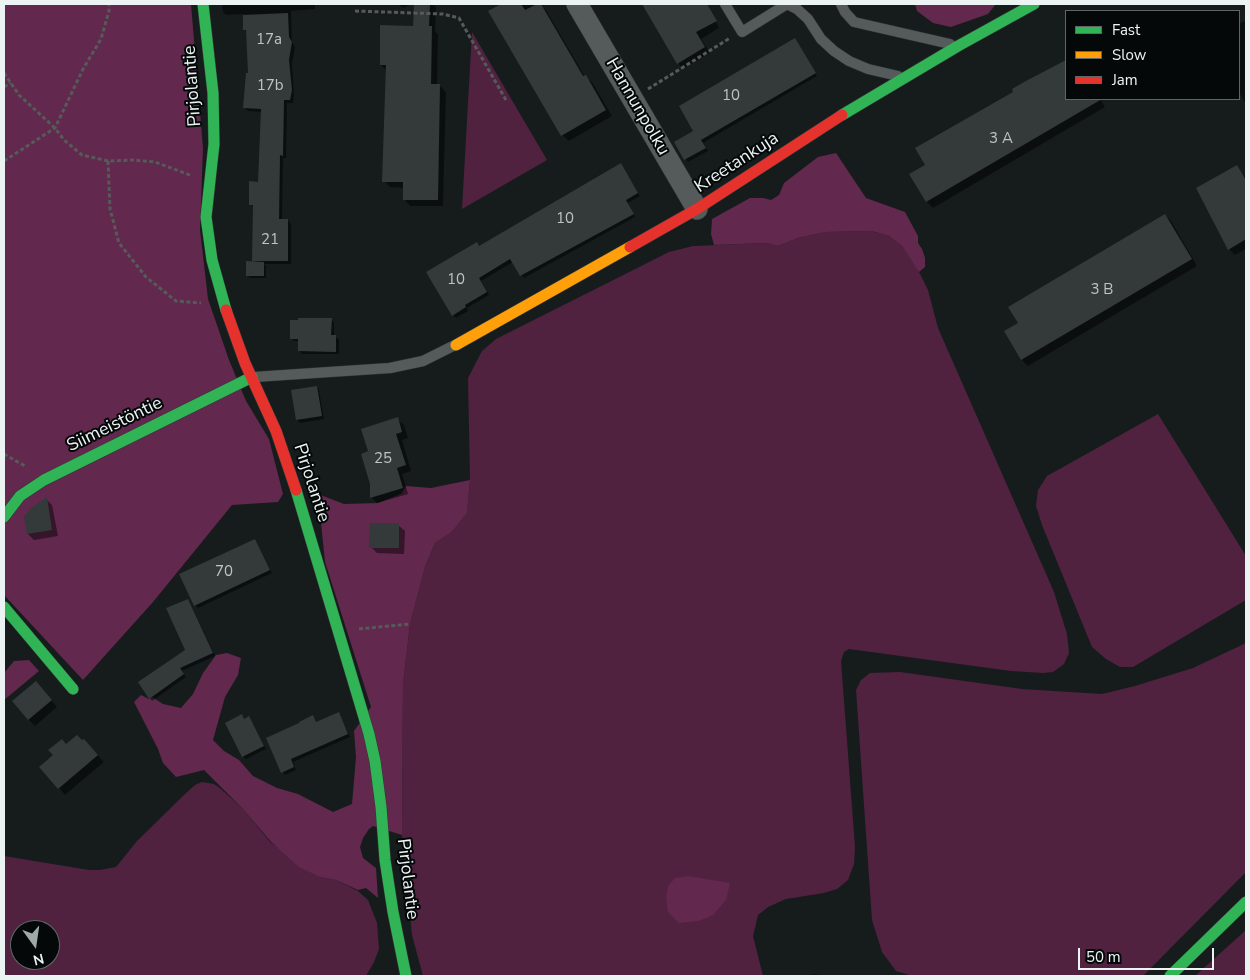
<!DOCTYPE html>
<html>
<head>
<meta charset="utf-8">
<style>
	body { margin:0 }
	#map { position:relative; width:1250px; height:980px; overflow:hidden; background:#161c1c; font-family:"Nunito Sans",sans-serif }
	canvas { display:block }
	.frame { position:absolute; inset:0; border:5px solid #ebf4f3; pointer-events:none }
	.legend { position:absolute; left:1065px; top:10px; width:175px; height:90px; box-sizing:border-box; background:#040808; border:1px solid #606666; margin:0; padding:6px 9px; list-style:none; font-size:15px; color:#ebf4f3 }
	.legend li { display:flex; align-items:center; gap:10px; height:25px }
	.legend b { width:25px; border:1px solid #606666 }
	.north { position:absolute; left:10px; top:920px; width:50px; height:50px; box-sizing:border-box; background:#040808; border:1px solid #606666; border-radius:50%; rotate:166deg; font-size:14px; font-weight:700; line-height:20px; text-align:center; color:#ebf4f3 }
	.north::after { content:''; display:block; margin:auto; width:18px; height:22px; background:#a0a8a8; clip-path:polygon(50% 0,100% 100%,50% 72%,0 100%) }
	.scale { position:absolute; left:1078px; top:948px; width:136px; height:22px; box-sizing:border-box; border:2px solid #ebf4f3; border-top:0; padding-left:6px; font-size:15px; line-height:18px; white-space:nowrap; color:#ebf4f3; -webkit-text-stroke:4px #040808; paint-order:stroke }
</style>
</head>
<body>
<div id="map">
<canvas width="1250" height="980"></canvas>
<div class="frame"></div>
<ul class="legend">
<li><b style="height:6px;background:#30b455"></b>Fast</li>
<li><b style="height:6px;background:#ff9f0a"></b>Slow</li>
<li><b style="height:6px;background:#e5322d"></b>Jam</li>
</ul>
<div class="north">N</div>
<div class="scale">50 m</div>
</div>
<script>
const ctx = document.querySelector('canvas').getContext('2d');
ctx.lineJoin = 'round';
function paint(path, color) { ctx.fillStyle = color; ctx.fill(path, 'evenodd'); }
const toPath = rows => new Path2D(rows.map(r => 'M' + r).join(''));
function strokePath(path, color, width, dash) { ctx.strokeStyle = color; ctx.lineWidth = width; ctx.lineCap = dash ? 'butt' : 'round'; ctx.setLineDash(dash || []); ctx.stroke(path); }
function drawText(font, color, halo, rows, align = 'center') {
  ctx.font = font + ' "Nunito Sans",sans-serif'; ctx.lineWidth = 4; ctx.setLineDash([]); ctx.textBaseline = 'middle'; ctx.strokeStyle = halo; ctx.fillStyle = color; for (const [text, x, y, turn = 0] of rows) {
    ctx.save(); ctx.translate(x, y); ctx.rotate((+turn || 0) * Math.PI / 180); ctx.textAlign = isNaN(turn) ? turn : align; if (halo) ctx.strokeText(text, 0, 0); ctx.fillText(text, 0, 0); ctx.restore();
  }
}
paint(toPath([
	[472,32,547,160,462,209],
	[872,231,889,236,902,246,916,266,928,290,938,328,1054,592,1067,634,1069,653,1064,664,1053,672,1043,673,1011,671,849,649,844,652,841,661,855,847,854,864,848,880,837,889,824,893,786,899,768,907,758,915,753,936,763,976,423,976,412,935,402,835,403,685,410,624,425,567,435,543,452,532,467,513,470,480,468,378,482,351,496,339,669,252,693,246,767,243,778,246,798,238,826,232],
	[1158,414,1246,556,1246,600,1133,667,1120,667,1106,659,1092,647,1042,525,1036,506,1038,490,1047,476],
	[1246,643,1246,872,1143,976,913,976,896,971,882,952,872,920,856,690,861,680,870,673,900,672,1022,689,1102,694,1135,686,1193,668],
	[202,782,214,784,221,789,242,808,271,843,320,877,336,880,358,891,368,900,377,923,379,949,374,962,366,976,4,976,4,856,89,870,100,870,116,867,137,841,186,793,195,785],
	[20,930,50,930,50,960,20,960],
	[1246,930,1246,976,1195,976]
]), '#50223f');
paint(toPath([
	[4,4,191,4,203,148,200,230,208,299,229,360,246,401,269,439,283,494,278,502,232,505,153,602,83,680,4,595],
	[915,4,996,4,988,14,951,27,933,23,917,11],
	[836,153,866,198,905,212,918,236,918,243,922,249,925,258,925,267,919,272,902,246,889,236,872,231,826,232,798,238,778,246,767,243,714,245,711,234,712,219,750,198,763,198,771,200,779,195,784,183,818,157],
	[470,480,467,513,452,532,435,543,425,567,410,624,403,685,402,835,373,826,369,829,363,838,360,847,363,858,376,868,378,898,366,888,358,890,336,880,320,877,299,867,272,843,242,808,204,770,176,777,163,763,158,749,134,702,141,695,149,699,152,697,163,704,181,708,193,694,203,673,216,655,227,653,241,658,238,675,225,697,213,740,224,751,239,760,253,776,277,788,298,794,333,812,352,804,356,757,354,731,371,707,325,562,318,494,344,504,378,503,401,494,406,486,431,488],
	[29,660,39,671,4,700,4,673,14,661],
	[688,876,730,883,726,900,713,915,699,921,679,923,668,912,666,898,668,886,675,878]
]), '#62284d');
paint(toPath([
	[222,4,315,4,315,9,291,11,292,41,295,47,292,64,294,94,293,103,287,103,286,158,283,158,282,220,288,220,291,224,291,264,264,264,266,266,266,278,250,278,247,275,256,263,254,261,254,208,250,204,259,183,262,112,248,111,245,108,250,74,248,33,244,30,244,14,226,15,223,12],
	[398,4,411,4,403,8],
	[415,4,433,4,436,7,435,31,438,34,437,85,439,85,446,92,443,206,410,206,404,199,404,188,390,187,384,181,387,71,381,65,415,27],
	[504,4,537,5,540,4,546,10,585,77,592,82,612,116,569,141,562,135,490,12],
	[643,4,707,4,719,28,701,39,710,53,683,69,678,63],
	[1246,20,1246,105,1239,92,1239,24],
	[795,39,817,76,703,143,708,151,688,162,675,142,695,131],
	[1066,61,1066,99,1100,99,1105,107,933,208,927,202,911,174,927,165,1050,71],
	[623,167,640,196,628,203,635,217,524,278,513,262,481,281,489,295,467,308,468,311,456,318,453,315,477,244,480,247],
	[1237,167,1246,178,1246,249,1235,255,1229,249],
	[1165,215,1171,221,1197,266,1028,366,1022,360,1006,331,1019,323],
	[331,319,334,322,334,337,339,339,339,354,302,354,300,351,300,341,294,341,291,338],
	[317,387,319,390,324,419,300,423,297,420,293,391],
	[397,419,404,425,408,438,402,440,411,471,402,474,408,494,377,503,371,497,370,452],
	[46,499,52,505,58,536,34,540,28,534],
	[398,525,405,531,404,554,377,553,371,547],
	[255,540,272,573,198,608,195,605],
	[187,600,190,603,215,656,182,671,186,677,152,701,150,698,187,650],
	[42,689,57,707,35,726,28,719],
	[339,713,350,737,293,762,296,770,285,775,283,772,268,739,313,717,317,723],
	[242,716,245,719,249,718,251,721,266,749,246,759,243,756],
	[66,745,90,747,104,762,65,795,41,767],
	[812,974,835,976,811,976]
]), '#0007');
paint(toPath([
	[414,4,430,4,429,26,432,26,431,84,440,84,438,200,403,200,403,182,382,182,386,65,380,65,380,25,413,26],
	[501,4,521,4,525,10,537,4,541,4,583,76,586,75,606,110,561,136,488,11],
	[642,4,707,4,717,21,696,32,705,47,677,64],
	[288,13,289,37,292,42,289,60,292,90,290,100,284,100,283,156,280,155,279,219,288,219,288,261,252,261,253,205,249,205,249,181,258,182,261,109,243,108,246,73,248,73,246,30,243,30,243,15],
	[795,38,816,73,701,140,706,148,684,160,674,142,693,131,679,106],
	[1066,60,1066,99,1102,99,926,202,909,174,925,165,915,148,1013,92,1012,89,1024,82],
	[621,163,638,193,626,200,634,214,520,276,510,259,479,278,487,292,465,305,466,307,452,316,426,272,477,242,479,246],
	[1237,165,1246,180,1246,239,1228,250,1196,188],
	[1165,214,1192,259,1021,360,1004,331,1018,323,1008,307],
	[246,261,264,262,264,276,246,276],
	[298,318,332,318,331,335,336,335,336,352,298,351,298,339,290,339,290,320,298,320],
	[317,386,322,416,296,420,291,390],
	[398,417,402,432,396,434,406,465,397,468,403,488,370,498,370,484,361,454,368,451,361,429],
	[47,497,52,530,27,534,24,517,31,508],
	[370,523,399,523,399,548,369,548],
	[255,539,270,570,194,606,179,574],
	[188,599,213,653,180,668,184,674,149,699,138,682,185,650,166,608],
	[36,681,52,700,28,720,12,701],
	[339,712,348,734,291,759,294,767,281,773,266,738,299,723,299,722,313,715,316,722],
	[242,714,244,719,249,716,264,746,242,757,225,723],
	[77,735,82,740,84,739,98,755,58,789,39,767,53,755,48,750,62,739,66,744]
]), '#343939');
const lane = toPath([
	[725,4,742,32,787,4],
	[787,4,797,9,808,19,821,39,834,51,849,61,868,69,898,76],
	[841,4,845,12,854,22,950,44],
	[254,377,390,368,423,361,455,345]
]);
const street = toPath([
	[577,4,697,209]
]);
const fast = toPath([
	[203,4,213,93,214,144,206,217,212,260,226,310],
	[842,115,958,46,1034,4],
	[296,490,369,734,375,761,381,807,385,860,393,912,406,976],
	[4,517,20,496,44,480,252,377],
	[4,607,73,689],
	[1170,976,1246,902]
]);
const slow = toPath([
	[456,345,630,247]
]);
const jam = toPath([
	[630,247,697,209,842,115],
	[226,310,245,363,276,431,296,490]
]);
strokePath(lane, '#343939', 11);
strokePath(street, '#343939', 22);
strokePath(fast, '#343939', 12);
strokePath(slow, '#343939', 12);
strokePath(jam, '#343939', 12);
strokePath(toPath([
	[355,11,443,14,459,18,506,100],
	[4,73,19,95,55,128,64,140,82,155,108,161,133,160,155,162,190,175],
	[4,87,11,83],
	[648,89,730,38],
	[4,161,55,128,83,69,101,39,109,11,109,4],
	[108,161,110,209,119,243,146,277,176,301,201,303],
	[4,454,25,466],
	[359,629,410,624]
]), '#565a5a', 3, [4, 2.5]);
strokePath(lane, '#555b5a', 10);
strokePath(street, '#555b5a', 21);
strokePath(fast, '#30b455', 11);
strokePath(slow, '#ff9f0a', 11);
strokePath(jam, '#e5322d', 11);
drawText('15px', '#bdc5c4', null, [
	["17a",269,40],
	["17b",270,86],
	["10",731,96],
	["3 A",1001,139],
	["10",565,219],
	["21",270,240],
	["10",456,280],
	["3 B",1102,290],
	["25",383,459],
	["70",224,572]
]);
drawText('18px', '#ebf4f3', '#040808', [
	["Pirjolantie",193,86,-94],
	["Hannunpolku",637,107,60],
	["Kreetankuja",737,163,-33],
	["Siimeistöntie",115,425,-26],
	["Pirjolantie",311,483,72],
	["Pirjolantie",407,879,83]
]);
</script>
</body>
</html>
